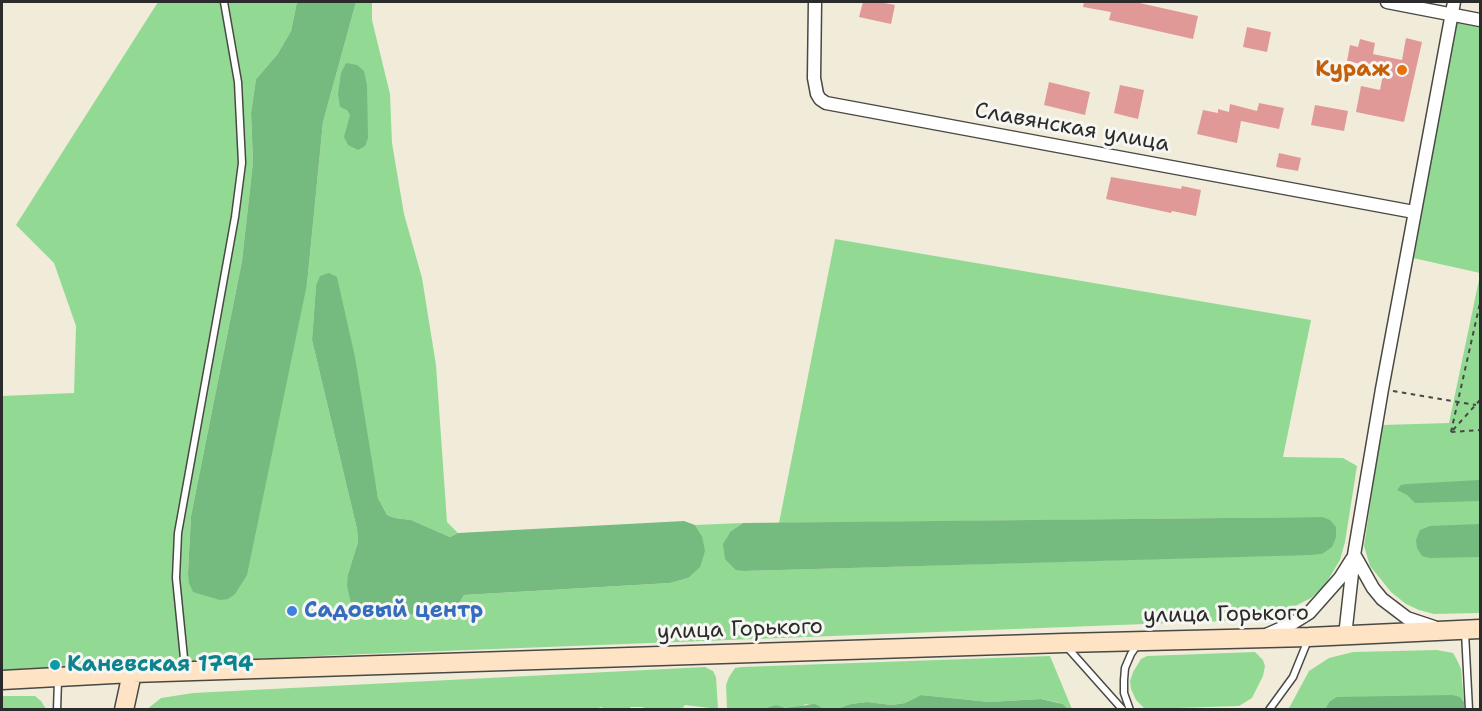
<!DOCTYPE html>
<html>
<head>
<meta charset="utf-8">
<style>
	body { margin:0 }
	#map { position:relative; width:1482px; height:711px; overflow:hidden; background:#f1ecd9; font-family:"Shantell Sans",sans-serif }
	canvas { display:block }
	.frame { position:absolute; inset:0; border:3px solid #2b2b2b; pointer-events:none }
</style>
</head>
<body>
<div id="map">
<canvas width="1482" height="711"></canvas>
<div class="frame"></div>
</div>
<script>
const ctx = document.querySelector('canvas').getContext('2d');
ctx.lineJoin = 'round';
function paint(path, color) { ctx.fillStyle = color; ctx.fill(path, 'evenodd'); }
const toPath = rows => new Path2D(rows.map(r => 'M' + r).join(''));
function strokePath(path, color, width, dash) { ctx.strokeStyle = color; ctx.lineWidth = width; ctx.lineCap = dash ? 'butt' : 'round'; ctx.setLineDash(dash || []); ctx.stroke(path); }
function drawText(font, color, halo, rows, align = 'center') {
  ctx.font = font + ' "Shantell Sans",sans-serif'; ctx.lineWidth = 6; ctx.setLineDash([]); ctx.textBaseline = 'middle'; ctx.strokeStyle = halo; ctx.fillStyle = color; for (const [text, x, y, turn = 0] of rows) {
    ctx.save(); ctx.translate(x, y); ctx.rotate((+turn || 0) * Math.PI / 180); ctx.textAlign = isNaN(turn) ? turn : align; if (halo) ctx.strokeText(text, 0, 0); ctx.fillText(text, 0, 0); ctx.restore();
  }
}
paint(toPath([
	[158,2,297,2,291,31,277,55,256,79,251,113,253,162,242,261,191,516,188,573,307,284,323,122,356,2,372,2,372,20,390,94,392,143,404,214,422,278,436,365,447,522,458,533,450,537,411,520,395,518,387,515,378,498,368,443,316,286,312,340,357,529,358,542,348,574,362,614,379,616,446,613,457,607,464,595,670,583,688,578,702,536,695,525,743,523,731,531,744,571,1322,554,1322,517,779,523,835,239,1311,320,1283,457,1343,458,1357,466,1345,542,1340,560,1325,585,1311,598,1271,618,1249,620,365,654,2,670,2,396,74,393,76,326,54,263,16,225],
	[1455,22,1480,27,1480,273,1413,258],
	[1480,275,1480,613,1434,614,1419,610,1406,604,1391,592,1370,566,1364,546,1382,425,1449,423],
	[1437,650,1453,653,1457,660,1461,669,1464,702,1460,697,1329,702,1325,709,1288,710,1309,671,1329,658,1353,652],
	[1255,652,1263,660,1265,666,1263,676,1252,698,1239,706,1145,709,1136,700,1131,689,1130,681,1133,672,1141,659,1147,656],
	[1050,656,1072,709,1068,709,1063,704,1056,702,1041,699,989,702,921,695,905,703,892,705,867,702,851,704,839,708,822,708,806,704,797,708,786,708,776,705,762,709,739,708,727,709,726,685,729,677,735,668,742,667],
	[705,667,713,671,716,677,718,709,685,705,681,710,648,709,642,707,631,707,626,710,605,709,601,707,592,710,146,710,161,698,193,693],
	[2,696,35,696,41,701,46,709,2,709]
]), '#92da94');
paint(toPath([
	[297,2,356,2,323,122,307,284,247,575,235,594,228,599,220,600,193,592,189,583,188,573,191,516,242,261,253,162,251,113,256,79,277,55,291,31],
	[346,63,357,65,364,71,367,85,368,138,365,146,358,150,348,145,344,137,350,115,347,110,340,107,338,94,341,73],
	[329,273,337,277,355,357,378,498,387,515,395,518,411,520,450,537,458,533,684,521,695,525,702,536,705,551,700,567,688,578,670,583,464,595,457,607,446,613,379,616,362,614,352,607,347,586,348,574,358,542,357,529,312,340,316,286,320,276],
	[1480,480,1480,501,1415,503,1407,495,1397,490,1401,485,1407,484],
	[1322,517,1330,520,1336,527,1336,537,1332,547,1322,554,1311,555,744,571,736,570,725,559,723,544,731,531,743,523],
	[1480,524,1480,557,1430,558,1422,556,1417,548,1416,540,1420,530,1430,526],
	[921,695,989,702,1041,699,1063,704,1068,709,762,709,776,705,786,708,815,704,822,708,839,708,851,704,867,702,892,705,905,703],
	[1452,695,1460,697,1464,702,1464,709,1325,709,1329,702,1337,697]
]), '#75ba7e');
paint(toPath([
	[863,2,879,2,895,5,891,24,859,17],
	[1084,2,1135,2,1198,16,1193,39,1109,20,1111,12,1083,7],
	[1247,27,1271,32,1267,52,1243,47],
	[1406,38,1422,42,1404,122,1356,112,1361,86,1380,90,1384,69,1347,61,1350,45,1358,47,1360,39,1375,43,1373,54,1402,60],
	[1049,82,1090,92,1085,115,1044,105],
	[1120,85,1144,90,1138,119,1114,113],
	[1259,103,1284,108,1279,129,1241,121,1237,143,1197,134,1203,110,1218,113,1218,109,1229,112,1230,104,1257,111],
	[1315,105,1348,111,1344,131,1311,125],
	[1279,153,1301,158,1298,171,1276,167],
	[1111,177,1181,189,1182,186,1201,190,1196,216,1172,211,1171,213,1106,199]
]), '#e19998');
const lane = toPath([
	[1465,632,1469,710],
	[1066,646,1123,710],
	[185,668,176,578,178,533,235,217,242,163,238,82,224,2],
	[57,710,58,680],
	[1130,710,1124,693,1124,680,1125,668,1131,654,1138,644],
	[1269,710,1293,677,1308,640]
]);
const street = toPath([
	[815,2,814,78,817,94,820,99,826,103,1414,212],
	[1387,2,1480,20],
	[1355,556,1373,588,1382,599,1407,618,1434,627],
	[1266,635,1293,623,1309,613,1340,578,1352,559],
	[1345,636,1354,555,1382,389,1454,2]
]);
const secondary = toPath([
	[2,680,132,673,1064,643,1309,637,1480,629],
	[124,710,132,673]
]);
strokePath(lane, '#494845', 9);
strokePath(street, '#494845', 15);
strokePath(secondary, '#494845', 21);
strokePath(toPath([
	[1393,391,1476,405],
	[1453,430,1480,400],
	[1451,432,1480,303],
	[1451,432,1480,430]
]), '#494845', 2, [4.5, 4.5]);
strokePath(lane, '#fff', 6);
strokePath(street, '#fff', 12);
strokePath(secondary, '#fee4c5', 18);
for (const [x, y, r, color] of [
	[1402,70,6,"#e8710a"],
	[292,611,6,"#3f7fe0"],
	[55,665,6,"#0f9aa8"]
]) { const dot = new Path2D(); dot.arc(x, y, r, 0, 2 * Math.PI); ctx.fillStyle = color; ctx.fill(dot); strokePath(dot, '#f6f6f2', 2); }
drawText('bold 22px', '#c56008', '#f6f6f2', [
	["Кураж",1390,70]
], 'right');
drawText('22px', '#2b2b2b', '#f6f6f2', [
	["Славянская улица",1072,128,10],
	["улица Горького",1226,615,-1],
	["улица Горького",740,630,-2]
]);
drawText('bold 22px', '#366cbe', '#f6f6f2', [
	["Садовый центр",304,611]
], 'left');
drawText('bold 22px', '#0d838f', '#f6f6f2', [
	["Каневская 1794",67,665]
], 'left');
</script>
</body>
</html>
